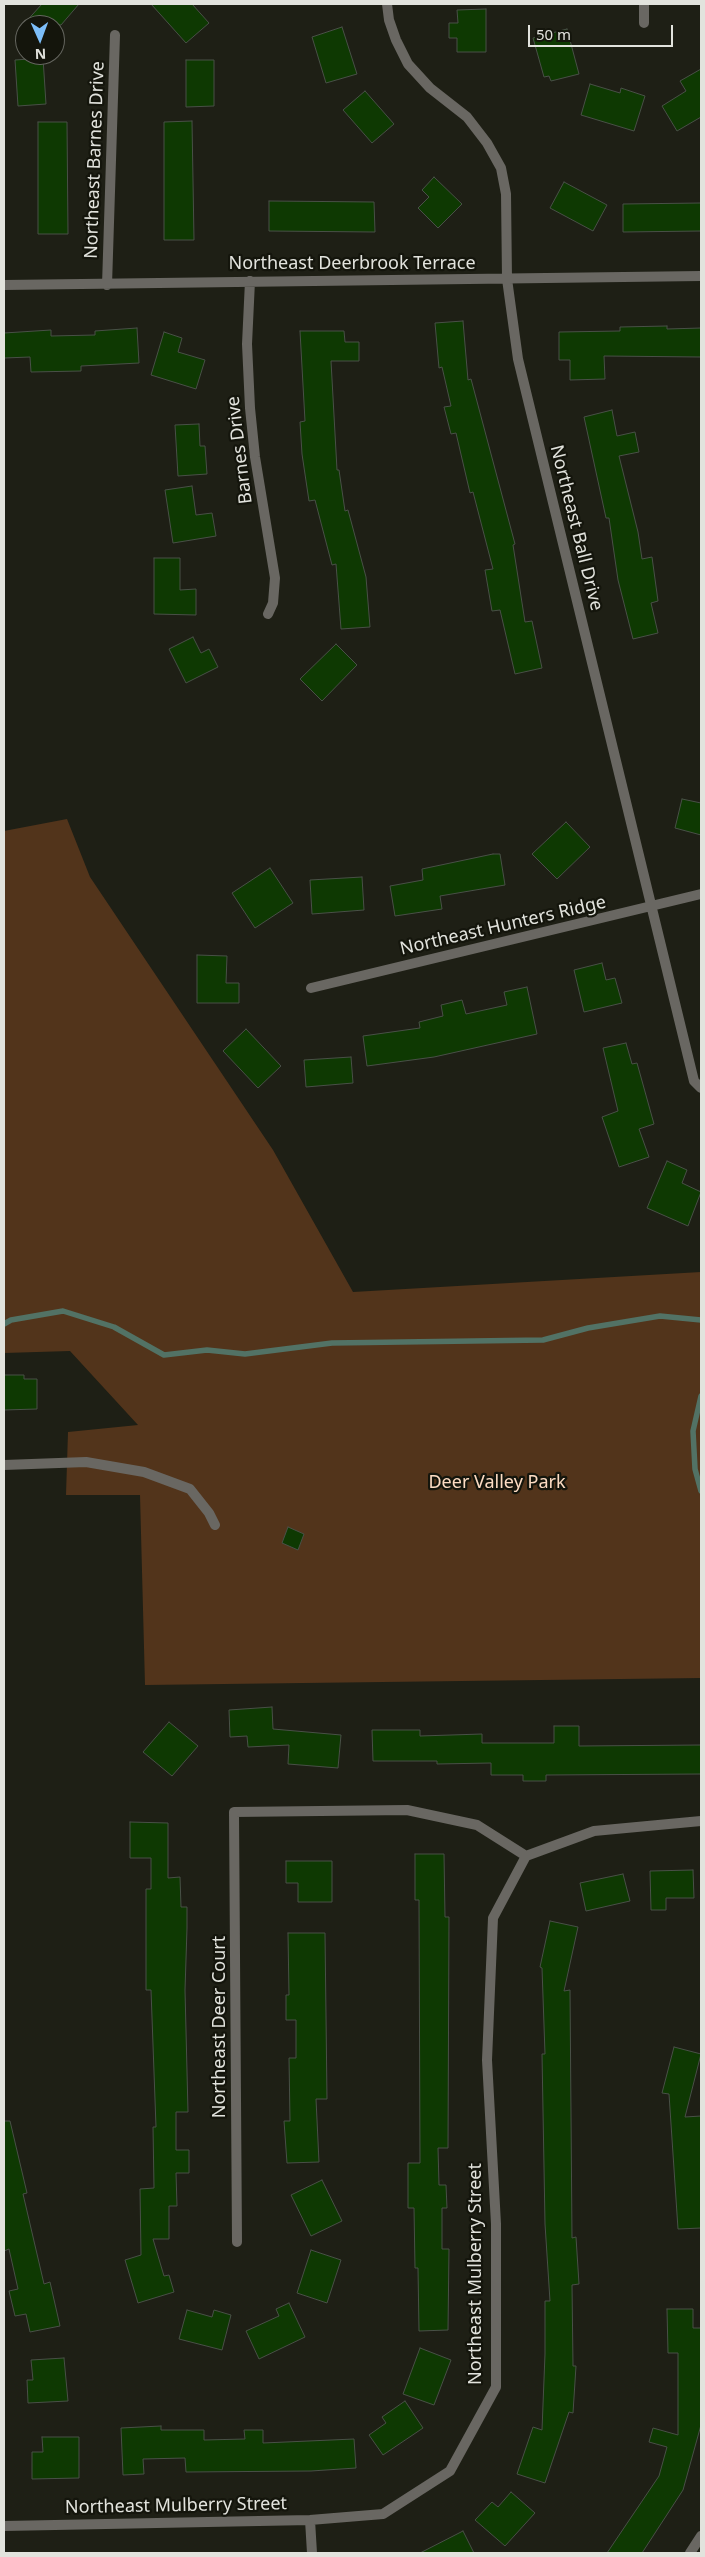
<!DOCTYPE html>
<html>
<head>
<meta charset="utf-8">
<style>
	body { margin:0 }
	#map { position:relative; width:705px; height:2557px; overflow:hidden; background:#1e1f15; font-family:"Noto Sans",sans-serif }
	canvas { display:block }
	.frame { position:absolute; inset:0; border:5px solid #e2e3dd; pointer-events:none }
	.north { position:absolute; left:15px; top:15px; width:50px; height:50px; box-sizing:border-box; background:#14150c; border:1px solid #666760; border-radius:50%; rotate:178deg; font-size:14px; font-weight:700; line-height:20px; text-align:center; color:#e2e3dd }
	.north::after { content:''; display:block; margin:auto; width:18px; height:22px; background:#7cbef9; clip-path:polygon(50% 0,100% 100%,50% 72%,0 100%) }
	.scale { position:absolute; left:528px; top:25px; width:145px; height:22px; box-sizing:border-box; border:2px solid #e2e3dd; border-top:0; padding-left:6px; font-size:15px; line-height:18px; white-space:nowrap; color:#e2e3dd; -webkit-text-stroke:4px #14150c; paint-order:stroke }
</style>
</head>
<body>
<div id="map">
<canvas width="705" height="2557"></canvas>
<div class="frame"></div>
<div class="north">N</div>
<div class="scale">50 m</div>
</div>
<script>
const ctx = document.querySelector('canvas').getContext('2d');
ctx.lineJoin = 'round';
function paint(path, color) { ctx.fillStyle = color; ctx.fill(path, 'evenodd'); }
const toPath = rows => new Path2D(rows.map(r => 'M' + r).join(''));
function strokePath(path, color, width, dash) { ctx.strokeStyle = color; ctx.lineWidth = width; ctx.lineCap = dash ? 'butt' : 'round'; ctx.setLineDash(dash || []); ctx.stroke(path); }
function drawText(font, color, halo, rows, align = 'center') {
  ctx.font = font + ' "Noto Sans",sans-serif'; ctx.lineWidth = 4.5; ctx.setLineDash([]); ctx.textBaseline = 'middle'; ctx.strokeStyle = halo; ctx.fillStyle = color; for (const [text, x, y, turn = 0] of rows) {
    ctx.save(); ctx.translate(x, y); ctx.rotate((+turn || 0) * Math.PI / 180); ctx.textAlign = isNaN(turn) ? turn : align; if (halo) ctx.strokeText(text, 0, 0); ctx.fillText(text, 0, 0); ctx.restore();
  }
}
paint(toPath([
	[67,819,90,877,273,1150,353,1292,701,1272,701,1678,145,1685,140,1495,66,1495,68,1432,138,1425,70,1351,4,1353,4,831]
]), '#52341b');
strokePath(toPath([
	[4,1324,11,1320,63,1311,114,1327,164,1355,207,1350,245,1354,332,1343,543,1340,588,1328,660,1316,701,1320],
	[701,1396,693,1431,695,1469,701,1491]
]), '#527265', 5.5);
const building = toPath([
	[42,4,79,4,61,25,23,25,42,4],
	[151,4,192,4,209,23,186,43,151,4],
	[486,9,486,52,457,52,457,38,449,38,449,23,458,23,457,10,486,9],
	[342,27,357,74,326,83,312,37,342,27],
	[567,29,579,74,551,81,549,76,544,77,533,38,567,29],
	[43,58,46,104,18,106,15,60,43,58],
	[186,60,214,60,214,106,186,107,186,60],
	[701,69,701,117,677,131,662,106,686,91,680,81,701,69],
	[590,84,620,93,621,88,645,96,634,131,581,115,590,84],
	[365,91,394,124,372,143,343,110,365,91],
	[192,121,194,240,164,240,164,122,192,121],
	[38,122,67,122,68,234,38,234,38,122],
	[434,177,462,204,438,228,418,208,429,197,422,190,434,177],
	[564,182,607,205,593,231,550,208,564,182],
	[269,201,374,202,375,232,269,231,269,201],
	[701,203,701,231,623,232,623,204,701,203],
	[463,321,468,380,471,379,515,544,513,545,525,622,532,621,542,668,515,674,500,610,492,611,485,570,493,569,473,492,470,493,456,433,451,434,444,407,451,406,442,367,439,368,435,323,463,321],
	[667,326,667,329,701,328,701,357,604,356,605,379,570,380,570,360,559,360,559,332,620,331,620,327,667,326],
	[137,328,139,363,81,366,81,371,31,372,30,357,4,358,4,333,51,330,51,336,95,335,95,331,137,328],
	[300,331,344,331,345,342,359,342,359,361,331,361,337,470,339,470,345,511,348,510,366,577,370,627,341,629,336,564,332,565,315,500,309,501,302,454,300,422,305,421,300,331],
	[164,332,182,338,178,352,205,360,196,389,151,375,164,332],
	[612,410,617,436,635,432,639,452,619,456,638,532,642,559,652,557,658,601,651,603,658,633,633,639,618,580,609,518,606,518,584,417,612,410],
	[199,424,200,446,205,446,207,474,178,476,175,425,199,424],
	[192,486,196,515,212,513,216,536,173,543,165,490,192,486],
	[154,558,180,558,180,590,196,589,196,615,154,614,154,558],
	[193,637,201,653,209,649,218,667,186,683,169,649,193,637],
	[336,644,357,665,322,701,300,679,336,644],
	[682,799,701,803,701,835,675,828,682,799],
	[566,822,590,847,557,879,532,854,566,822],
	[493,854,500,854,505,885,440,896,442,909,395,916,390,886,423,880,422,869,493,854],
	[270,868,293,903,255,928,232,893,270,868],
	[362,877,364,910,312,914,310,880,362,877],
	[197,955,227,956,226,983,239,983,239,1003,197,1003,197,955],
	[602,963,606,980,615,978,622,1003,584,1012,574,970,602,963],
	[527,987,537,1034,434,1057,367,1066,363,1036,420,1028,419,1022,443,1016,441,1005,462,1000,466,1014,507,1005,504,992,527,987],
	[246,1029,281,1066,258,1088,223,1051,246,1029],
	[626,1043,632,1064,637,1063,654,1124,639,1129,649,1157,619,1167,602,1117,618,1111,603,1048,626,1043],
	[351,1057,353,1083,306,1087,304,1060,351,1057],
	[667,1161,687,1170,682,1183,701,1192,688,1226,647,1208,667,1161],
	[4,1375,24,1375,24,1379,37,1379,37,1409,4,1410,4,1375],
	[288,1527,304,1534,298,1550,282,1543,288,1527],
	[272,1707,273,1729,341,1735,338,1768,288,1764,289,1745,248,1747,247,1736,230,1737,229,1710,272,1707],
	[169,1722,198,1746,172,1776,143,1752,169,1722],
	[554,1726,579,1726,579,1746,701,1745,701,1774,546,1775,546,1781,523,1781,523,1775,491,1775,491,1763,437,1764,437,1761,373,1761,372,1730,420,1730,420,1736,482,1734,482,1743,554,1743,554,1726],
	[130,1822,168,1823,168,1878,180,1877,181,1907,187,1907,187,1928,185,1990,188,2112,176,2112,176,2150,189,2150,189,2173,176,2173,177,2206,169,2206,169,2239,153,2239,164,2276,169,2275,174,2292,138,2303,125,2260,141,2255,140,2189,154,2188,153,2127,156,2127,151,1990,146,1990,146,1889,151,1889,151,1858,130,1858,130,1822],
	[415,1854,444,1854,445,1917,449,1917,448,2148,438,2148,439,2185,446,2185,447,2208,442,2208,442,2249,449,2249,448,2330,419,2331,418,2268,415,2268,414,2208,408,2208,408,2163,420,2163,419,1900,415,1900,415,1854],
	[286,1861,332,1861,332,1902,298,1902,298,1883,286,1883,286,1861],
	[693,1870,694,1898,666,1898,666,1910,651,1910,650,1871,693,1870],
	[623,1874,630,1901,586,1911,580,1883,623,1874],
	[550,1921,578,1927,564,1991,570,1990,572,2238,576,2237,579,2284,572,2285,573,2366,576,2366,573,2413,569,2412,545,2483,517,2474,533,2427,542,2430,545,2354,545,2301,550,2301,545,2224,542,2054,545,2054,542,1968,540,1967,550,1921],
	[288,1933,325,1933,327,2099,316,2099,319,2162,287,2163,284,2121,290,2121,289,2058,296,2058,296,2020,286,2020,286,1995,289,1995,288,1933],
	[674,2047,701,2054,685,2117,701,2116,701,2228,678,2229,669,2094,662,2093,674,2047],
	[4,2121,10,2121,27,2193,23,2194,44,2284,50,2282,60,2326,30,2332,26,2314,15,2316,9,2291,18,2289,9,2249,4,2251,4,2121],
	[322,2180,342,2221,311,2236,291,2195,322,2180],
	[311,2250,341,2260,327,2303,297,2293,311,2250],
	[289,2303,305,2337,259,2359,246,2331,279,2316,276,2309,289,2303],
	[667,2309,693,2309,693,2328,701,2328,701,2425,683,2490,642,2553,607,2553,659,2476,667,2447,649,2442,653,2428,678,2435,678,2353,668,2353,667,2309],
	[187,2310,212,2317,214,2310,231,2315,222,2350,179,2339,187,2310],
	[420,2348,451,2360,434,2405,403,2394,420,2348],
	[64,2358,68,2401,28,2403,27,2380,33,2380,31,2360,64,2358],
	[405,2401,423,2428,383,2455,369,2435,386,2423,382,2417,405,2401],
	[161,2426,161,2430,204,2430,204,2440,245,2439,244,2430,263,2430,263,2443,354,2439,356,2468,311,2471,186,2472,185,2458,143,2459,144,2474,123,2475,121,2428,161,2426],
	[42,2437,79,2437,79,2478,32,2479,32,2452,43,2452,42,2437],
	[511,2492,535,2513,505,2546,475,2520,492,2502,498,2507,511,2492],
	[463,2531,474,2553,420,2553,463,2531]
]);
paint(building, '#0e3902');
strokePath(building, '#495047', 1);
strokePath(toPath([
	[387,4,389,20,396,40,408,64,430,88,467,117,487,143,501,168,506,194,507,279,518,359,694,1081,701,1088],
	[644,4,644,23],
	[250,281,247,344,250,408,255,457,275,578,273,603,268,614],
	[4,285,701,276],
	[107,285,115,35],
	[311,988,701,894],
	[4,1465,86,1462,144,1472,190,1489,209,1513,215,1525],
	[237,2242,234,1812,407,1810,477,1825,526,1856],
	[310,2520,312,2553],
	[4,2526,310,2520,383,2514,450,2471,496,2387,496,2224,487,2060,493,1918,526,1856,594,1831,701,1821],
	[690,2553,701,2536]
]), '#696762', 10);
drawText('18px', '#e2e3dd', '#14150c', [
	["Northeast Barnes Drive",95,160,-88],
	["Northeast Deerbrook Terrace",352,264],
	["Barnes Drive",240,450,-97],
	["Northeast Ball Drive",576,528,76],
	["Northeast Hunters Ridge",503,926,-13],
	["Northeast Deer Court",220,2027,-90],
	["Northeast Mulberry Street",476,2274,-90],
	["Northeast Mulberry Street",176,2506,-1]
]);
drawText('18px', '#fcdbc2', '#14150c', [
	["Deer Valley Park",497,1483]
]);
</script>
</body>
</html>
